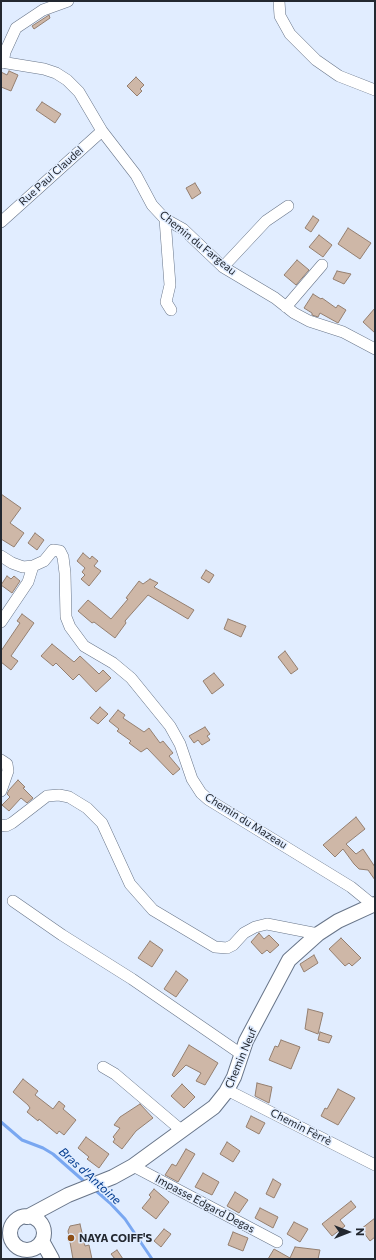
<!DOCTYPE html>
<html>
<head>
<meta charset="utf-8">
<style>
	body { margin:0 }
	#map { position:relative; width:376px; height:1260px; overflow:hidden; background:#e1edff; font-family:Commissioner,sans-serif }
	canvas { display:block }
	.frame { position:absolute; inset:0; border:2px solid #232830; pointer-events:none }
	.north { position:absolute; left:328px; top:1212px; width:40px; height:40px; -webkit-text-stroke:3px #e1edff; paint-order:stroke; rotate:90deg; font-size:11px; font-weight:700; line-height:16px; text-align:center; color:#232830 }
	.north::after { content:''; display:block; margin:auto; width:14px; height:18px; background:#232830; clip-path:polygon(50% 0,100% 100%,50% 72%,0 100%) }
</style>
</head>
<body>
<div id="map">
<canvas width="376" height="1260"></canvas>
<div class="frame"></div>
<div class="north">N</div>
</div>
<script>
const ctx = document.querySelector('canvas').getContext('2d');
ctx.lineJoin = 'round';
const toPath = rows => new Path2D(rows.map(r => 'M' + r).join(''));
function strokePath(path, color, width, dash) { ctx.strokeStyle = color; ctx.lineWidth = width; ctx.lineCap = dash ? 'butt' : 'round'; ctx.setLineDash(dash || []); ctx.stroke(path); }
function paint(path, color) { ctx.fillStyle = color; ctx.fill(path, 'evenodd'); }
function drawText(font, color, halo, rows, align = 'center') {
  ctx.font = font + ' Commissioner,sans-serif'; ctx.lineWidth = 3; ctx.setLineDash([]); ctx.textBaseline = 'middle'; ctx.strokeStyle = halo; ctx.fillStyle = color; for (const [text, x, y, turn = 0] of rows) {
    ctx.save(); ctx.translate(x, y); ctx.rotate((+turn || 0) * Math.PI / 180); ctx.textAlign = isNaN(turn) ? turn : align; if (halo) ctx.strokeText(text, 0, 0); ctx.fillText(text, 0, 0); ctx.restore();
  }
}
strokePath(toPath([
	[1,1122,22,1140,43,1148,53,1154,86,1183],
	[94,1189,110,1203,125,1219,152,1259]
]), '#79a7f1', 3);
const building = toPath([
	[49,15,50,18,34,29,32,26,49,15],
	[9,71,18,75,11,91,1,87,1,72,7,75,9,71],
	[136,77,144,85,140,89,142,91,137,96,127,86,136,77],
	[42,102,61,114,55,123,36,110,42,102],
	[195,183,201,193,192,199,186,188,195,183],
	[313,216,319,220,311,232,305,228,313,216],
	[348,228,371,243,360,259,338,244,348,228],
	[319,235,332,245,323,257,309,247,319,235],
	[297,260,309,270,296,285,284,275,297,260],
	[337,271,351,274,344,284,333,279,337,271],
	[313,294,321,299,322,298,336,308,338,305,346,310,338,323,320,313,318,317,312,315,312,313,304,308,313,294],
	[375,308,375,333,363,322,375,308],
	[1,494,21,508,10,523,24,533,14,547,1,539,1,494],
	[35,533,44,540,37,550,28,543,35,533],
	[83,553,90,559,92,556,98,561,94,566,101,571,89,586,81,579,85,575,82,572,85,568,77,561,83,553],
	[206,570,214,575,209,583,201,578,206,570],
	[7,576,11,579,14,576,20,581,12,593,1,585,7,576],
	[150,579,158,583,154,587,194,610,188,619,148,595,125,621,126,623,115,638,94,622,92,623,78,611,88,600,111,619,128,599,126,598,139,581,143,584,150,579],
	[22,614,34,623,11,656,18,661,11,670,1,662,1,651,20,623,17,621,22,614],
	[228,619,246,626,241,637,224,629,228,619],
	[52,644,74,662,80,656,97,672,99,674,103,670,111,678,96,692,79,674,73,680,56,663,53,666,41,656,52,644],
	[285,651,298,669,291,674,278,657,285,651],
	[214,673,224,685,212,694,203,681,214,673],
	[100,707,108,714,98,724,90,718,100,707],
	[118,710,125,715,123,718,144,732,149,728,160,743,163,741,173,753,169,756,180,769,173,775,147,748,141,752,129,743,131,741,117,731,119,729,109,721,118,710],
	[205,727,210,734,207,736,210,740,202,745,198,740,194,743,189,736,205,727],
	[18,780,25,787,23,788,33,798,27,803,21,798,9,811,2,805,10,797,7,794,9,790,18,780],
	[356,817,365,829,346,844,356,854,363,849,375,867,375,880,368,870,359,869,354,864,343,849,335,857,323,845,356,817],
	[259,933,264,939,269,935,279,945,270,953,267,950,262,954,251,942,259,933],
	[341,938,361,958,352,966,349,963,345,966,329,949,341,938],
	[150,941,163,950,152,967,138,958,150,941],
	[314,955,318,963,304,972,300,964,314,955],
	[176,971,188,980,176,997,164,989,176,971],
	[308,1009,323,1013,318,1034,305,1029,308,1009],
	[320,1032,332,1036,329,1043,318,1040,320,1032],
	[281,1040,300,1047,291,1069,269,1060,275,1046,278,1047,281,1040],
	[189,1045,218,1063,205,1085,196,1081,201,1073,186,1065,174,1077,172,1075,189,1045],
	[23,1079,38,1091,35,1095,53,1109,59,1101,65,1106,63,1109,76,1120,64,1135,59,1131,57,1134,39,1119,38,1121,27,1112,30,1108,28,1105,13,1092,23,1079],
	[257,1083,272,1087,269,1103,255,1096,257,1083],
	[182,1084,195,1097,184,1108,171,1096,182,1084],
	[338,1089,355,1098,338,1125,321,1116,325,1108,327,1109,338,1089],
	[140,1104,153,1118,136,1131,122,1149,113,1142,115,1139,113,1137,120,1128,114,1125,120,1117,140,1104],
	[251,1116,265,1123,259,1134,246,1127,251,1116],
	[86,1137,109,1154,99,1168,87,1159,89,1157,78,1148,86,1137],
	[227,1142,240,1151,233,1162,220,1154,227,1142],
	[186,1149,195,1154,178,1182,165,1175,172,1164,176,1166,186,1149],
	[203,1173,219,1182,212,1195,195,1187,203,1173],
	[273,1179,281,1184,274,1198,266,1194,273,1179],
	[154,1189,169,1202,156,1219,142,1208,151,1197,149,1195,154,1189],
	[235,1192,248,1200,239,1213,227,1206,235,1192],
	[351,1201,356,1207,340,1220,345,1226,332,1236,322,1224,351,1201],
	[260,1208,278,1217,273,1228,255,1218,260,1208],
	[375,1218,375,1237,370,1241,361,1229,375,1218],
	[294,1222,308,1229,300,1242,287,1234,294,1222],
	[80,1224,85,1246,89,1245,92,1259,73,1259,68,1231,70,1226,80,1224],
	[164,1229,171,1234,161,1247,154,1241,164,1229],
	[233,1232,248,1238,243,1251,228,1245,233,1232],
	[295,1247,320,1250,318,1259,268,1259,274,1249,290,1258,295,1247],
	[117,1250,123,1259,115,1259,111,1254,117,1250]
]);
paint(building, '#ceb7a7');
strokePath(building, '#947f70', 1);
const minor = toPath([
	[279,1,280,16,290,34,316,60,339,76,375,90],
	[1,62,44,69,56,73,67,80,79,92,102,131,136,175,152,205,165,219,183,229,223,267,275,298,294,313,309,321,343,332,375,349],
	[3,63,5,52,16,28,43,10,68,1],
	[165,219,170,285,166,302,171,310],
	[1,222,102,131],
	[223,267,266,221,288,206],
	[286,307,322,265],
	[1,556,12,563,23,567,33,566,44,561,53,550,60,551,63,557,65,573,66,617,70,627,84,646,113,663,131,678,170,726,180,744,192,779,201,793,209,800,351,887,373,905],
	[1,622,28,582,33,566],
	[1,760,7,764,8,771,1,791],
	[1,825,6,826,12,823,47,796,59,795,69,797,87,808,102,823,130,884,153,910,215,947,227,948,233,945,244,933,255,927,267,924,318,934],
	[13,901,62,935,132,979,241,1054],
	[103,1067,115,1074,181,1130],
	[227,1090,375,1165],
	[133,1166,277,1242]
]);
const major = toPath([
	'10 1233a17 17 0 1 1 34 0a17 17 0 1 1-34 0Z',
	[27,1217,68,1195,113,1177,133,1166,214,1107,226,1092,234,1077,246,1041,289,960,318,934,338,921,375,904],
	[42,1241,52,1259]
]);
strokePath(minor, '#687589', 12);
strokePath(major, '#687589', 16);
strokePath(minor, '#fff', 11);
strokePath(major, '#fff', 14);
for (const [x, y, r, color] of [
	[71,1238,4,"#8e4f16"]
]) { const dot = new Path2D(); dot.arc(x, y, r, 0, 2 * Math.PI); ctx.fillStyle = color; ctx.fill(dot); strokePath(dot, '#e1edff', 1.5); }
drawText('11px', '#232830', '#e1edff', [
	["Rue Paul Claudel",51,176,-42],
	["Chemin du Fargeau",198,243,39],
	["Chemin du Mazeau",246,821,32],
	["Chemin Neuf",241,1058,-67],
	["Chemin Fèrrè",301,1127,27],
	["Impasse Edgard Degas",205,1204,28]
]);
drawText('bold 11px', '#232830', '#e1edff', [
	["NAYA COIFF'S",79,1238]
], 'left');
drawText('italic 12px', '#003a8e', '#e1edff', [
	["Bras d'Antoine",90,1176,42]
]);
</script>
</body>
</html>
